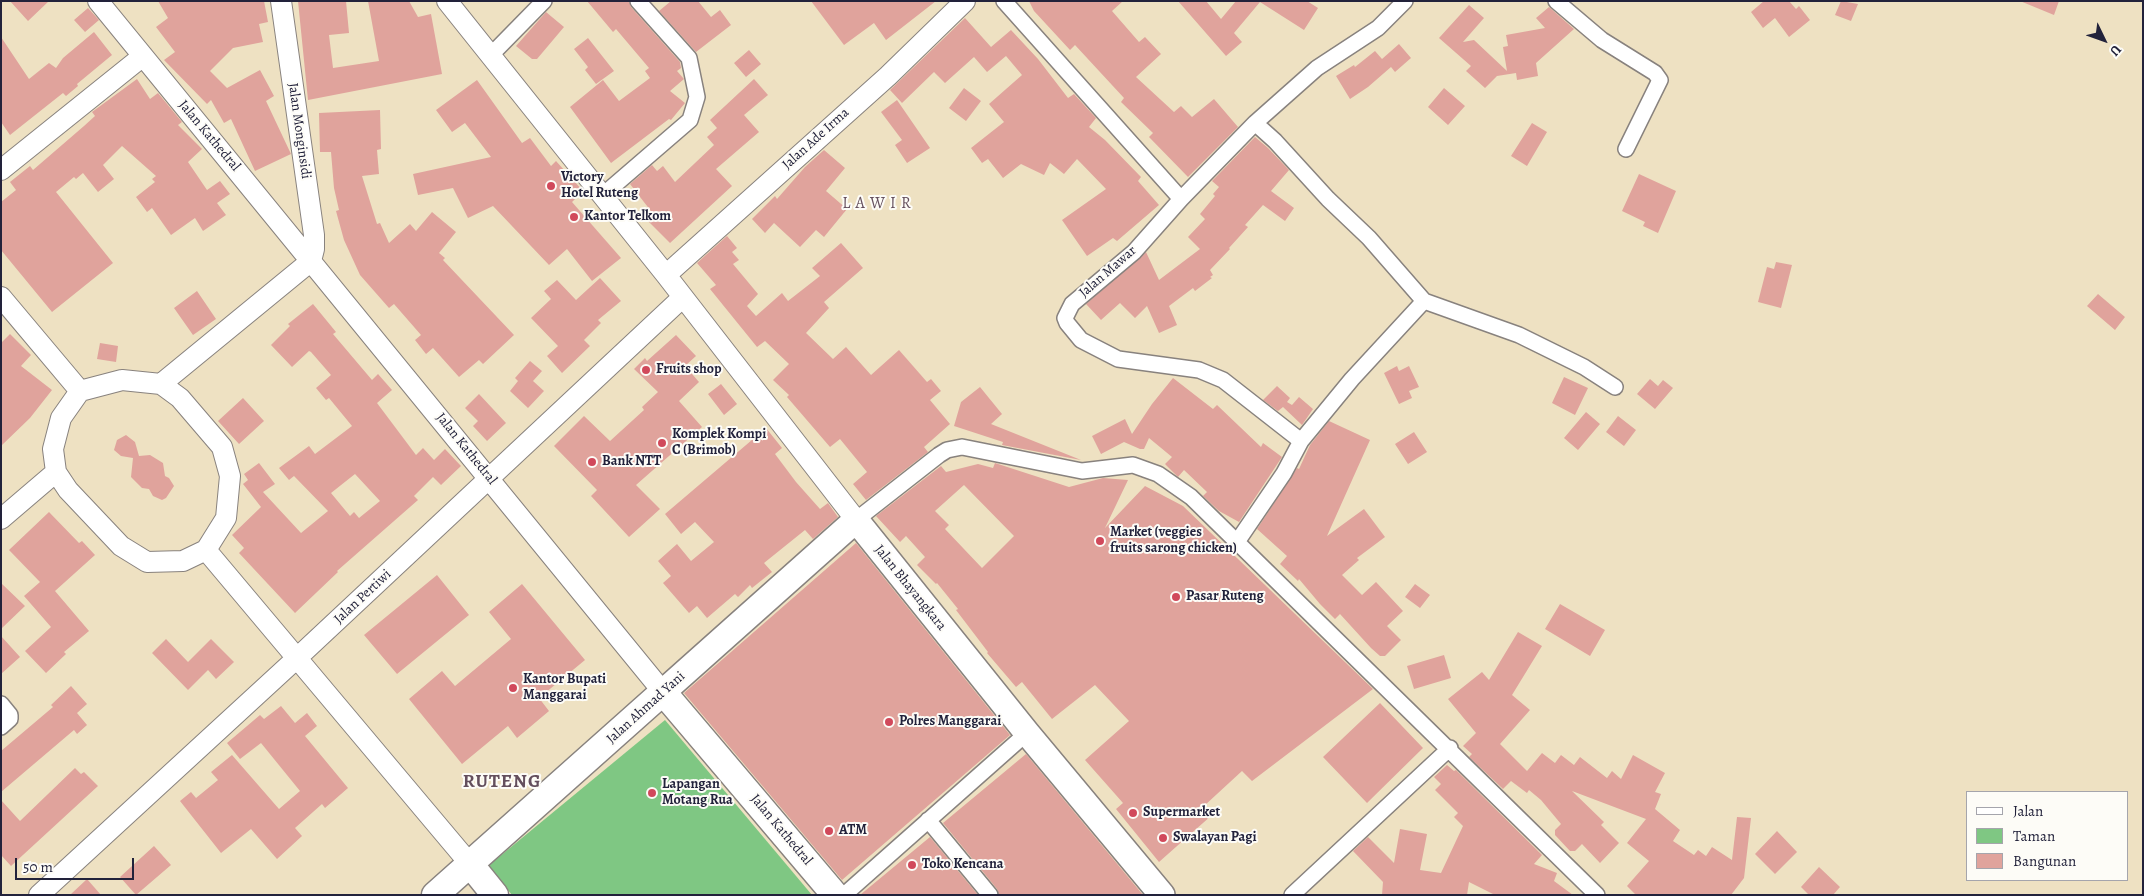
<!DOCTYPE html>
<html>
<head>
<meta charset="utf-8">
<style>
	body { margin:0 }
	#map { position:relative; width:2144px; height:896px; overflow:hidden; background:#eee1c2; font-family:Alegreya,serif }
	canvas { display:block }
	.frame { position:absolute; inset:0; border:2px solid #22223b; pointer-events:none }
	.legend { position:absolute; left:1966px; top:791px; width:162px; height:90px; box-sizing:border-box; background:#fdfcf7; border:1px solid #a5a5ac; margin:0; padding:6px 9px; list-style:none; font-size:15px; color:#22223b }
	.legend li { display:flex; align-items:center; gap:10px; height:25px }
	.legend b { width:25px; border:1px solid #a5a5ac }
	.north { position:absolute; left:2079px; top:15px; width:50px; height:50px; -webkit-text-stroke:4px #fdfcf7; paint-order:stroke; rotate:132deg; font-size:14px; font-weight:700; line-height:20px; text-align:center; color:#22223b }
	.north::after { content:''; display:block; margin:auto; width:18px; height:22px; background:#22223b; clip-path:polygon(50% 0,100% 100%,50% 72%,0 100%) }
	.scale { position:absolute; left:15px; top:858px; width:119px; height:22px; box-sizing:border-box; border:2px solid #22223b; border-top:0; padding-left:6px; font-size:15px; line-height:18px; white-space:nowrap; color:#22223b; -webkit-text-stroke:4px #fdfcf7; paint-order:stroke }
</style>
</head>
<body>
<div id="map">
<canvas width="2144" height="896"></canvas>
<div class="frame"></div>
<ul class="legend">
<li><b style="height:6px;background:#fff"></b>Jalan</li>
<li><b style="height:14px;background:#7fc783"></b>Taman</li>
<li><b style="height:14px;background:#e0a39c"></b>Bangunan</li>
</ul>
<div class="north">U</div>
<div class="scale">50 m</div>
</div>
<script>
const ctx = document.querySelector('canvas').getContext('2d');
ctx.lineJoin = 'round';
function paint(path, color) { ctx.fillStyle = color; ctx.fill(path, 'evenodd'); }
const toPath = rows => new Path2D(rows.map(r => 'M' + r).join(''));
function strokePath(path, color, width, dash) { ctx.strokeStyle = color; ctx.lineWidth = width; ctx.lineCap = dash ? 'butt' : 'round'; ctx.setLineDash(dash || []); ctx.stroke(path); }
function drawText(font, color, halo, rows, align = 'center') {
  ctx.font = font + ' Alegreya,serif'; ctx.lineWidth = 4; ctx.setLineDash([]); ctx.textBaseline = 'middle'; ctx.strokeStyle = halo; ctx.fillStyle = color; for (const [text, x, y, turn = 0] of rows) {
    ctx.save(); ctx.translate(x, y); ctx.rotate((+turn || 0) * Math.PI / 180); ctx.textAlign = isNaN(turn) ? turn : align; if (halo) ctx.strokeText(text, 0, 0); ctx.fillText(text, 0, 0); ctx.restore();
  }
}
paint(toPath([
	[665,720,812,895,512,895,488,866]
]), '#7fc783');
paint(toPath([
	[10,1,49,1,28,21],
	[158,1,264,1,268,22,259,24,263,42,233,48,210,71,227,88,260,70,274,96,266,101,291,154,255,171,231,119,224,123,211,100,207,104,164,60,175,52,156,27,168,18],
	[298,1,346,1,349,33,329,35,333,68,379,61,368,1,409,1,418,17,431,14,442,74,308,100],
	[587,1,629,1,631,7,680,62,681,68,677,71,684,79,670,91,685,103,671,120,669,119,611,163,570,107,603,80,619,101,650,78,645,71,649,68,616,29,613,32],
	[671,1,698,1,711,17,720,10,731,25,696,52,659,11],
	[811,1,936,1,886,40,874,23,844,45],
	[1029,1,1123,1,1112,11,1139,42,1145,37,1161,54,1136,77,1174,112,1181,106,1192,117,1214,99,1238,127,1188,177,1149,137,1153,133,1121,102,1124,98,1075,45,1070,50,1034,11],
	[1178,1,1206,1,1221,19,1236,1,1307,1,1318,8,1304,30,1260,2,1234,33,1242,42,1226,56],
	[1764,1,1789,1,1796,9,1799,6,1810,20,1789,37,1775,18,1763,28,1751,12],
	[1841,1,1858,4,1851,21,1835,15],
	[2020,1,2059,1,2054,15],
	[1469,5,1484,18,1463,42,1474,40,1507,71,1503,47,1508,46,1506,35,1545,28,1536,18,1549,7,1574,29,1536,63,1538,76,1517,80,1516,73,1497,76,1485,88,1466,71,1471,66,1439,38],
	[88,8,99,20,85,32,74,20],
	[546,12,564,27,537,59,532,59,516,46],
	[965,18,991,47,1011,30,1038,59,1068,98,1074,94,1096,118,1089,127,1105,140,1141,177,1138,181,1159,205,1117,241,1113,238,1087,256,1062,220,1106,189,1077,159,1064,174,1050,163,1044,175,1021,164,1003,178,988,159,982,163,971,148,1004,122,989,104,1022,75,1006,56,987,72,974,57,945,83,934,72,902,103,890,90],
	[94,32,112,55,77,84,78,86,66,96,63,93,10,135,1,122,1,37,29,79,49,63,56,68,63,58],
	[588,38,614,71,596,84,585,70,588,67,574,49],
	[1399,44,1411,58,1395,72,1391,67,1368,87,1350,99,1336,76,1354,65,1355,67,1375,51,1382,59],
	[749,50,761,64,746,77,734,63],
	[137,79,150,99,158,93,182,122,178,125,202,149,188,162,207,190,220,181,230,194,217,203,226,215,203,231,195,218,171,235,152,208,147,212,136,197,155,182,152,179,156,176,122,146,103,165,114,179,98,192,83,173,76,179,74,177,56,192,113,263,52,312,1,250,1,202,16,190,10,182,30,166,33,170,84,126,95,116,92,112],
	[754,79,768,95,744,115,759,132,716,169,732,186,670,243,648,221,654,215,630,184,652,165,657,171,663,166,675,182,714,145,707,137,717,128,710,120],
	[477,80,522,143,530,138,551,166,556,161,583,191,572,202,621,258,592,281,567,249,549,265,493,206,468,218,453,188,418,195,413,174,491,157,465,123,452,132,436,110],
	[964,88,981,101,966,121,949,108],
	[1444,88,1465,106,1448,125,1428,107],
	[897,100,930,148,907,163,895,145,902,140,881,112],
	[380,110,381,149,377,150,379,174,362,176,377,224,380,223,389,243,410,224,416,231,432,212,456,232,439,253,445,258,443,260,514,335,483,364,479,360,459,377,433,348,426,354,415,340,421,335,394,304,389,308,360,275,344,240,336,211,339,210,334,188,331,152,320,152,319,113],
	[1532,123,1547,132,1527,166,1511,156],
	[1255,137,1268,148,1289,170,1271,191,1294,208,1285,221,1263,205,1245,225,1248,227,1229,248,1230,249,1210,270,1213,275,1210,277,1212,278,1195,291,1193,288,1169,306,1177,325,1159,333,1147,306,1135,318,1120,303,1101,320,1086,304,1146,252,1159,280,1200,249,1188,237,1205,219,1200,214,1215,196,1213,194,1219,187,1212,181],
	[824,150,845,168,826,191,847,209,824,237,816,230,800,247,774,223,765,233,752,219,775,196,777,199,805,167],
	[1639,174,1676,191,1658,233,1643,226,1645,222,1622,211],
	[727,236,737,248,732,252,739,260,733,264,758,294,747,306,756,316,782,293,788,301,820,276,812,268,841,243,863,268,824,302,829,308,806,333,833,359,846,347,871,375,899,350,927,382,931,379,941,391,930,400,950,424,924,447,928,452,866,500,853,484,867,472,840,439,830,447,787,397,789,395,773,380,789,364,765,341,757,347,710,289,716,285,697,263],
	[1776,262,1792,265,1781,308,1758,302,1767,267,1774,269],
	[600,278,621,301,598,320,601,323,584,340,590,346,562,373,547,356,558,346,531,318,551,299,544,291,557,280,576,300],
	[197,291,216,319,193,335,174,308],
	[2098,294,2125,317,2115,330,2087,306],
	[313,304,336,332,333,334,372,380,378,374,392,390,377,403,416,455,423,448,434,460,445,449,461,466,441,485,433,477,414,496,418,500,337,571,338,572,295,613,239,553,244,548,232,535,261,507,243,484,248,480,244,474,259,463,275,484,263,492,301,533,328,511,294,476,289,480,279,468,309,446,315,454,352,426,329,398,326,400,316,388,331,375,311,352,309,351,292,367,271,345,290,326,288,324],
	[355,474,380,501,359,518,354,512,350,516,331,493],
	[10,334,31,355,21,366,52,390,30,418,1,446,1,343],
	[676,335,696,356,685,366,699,382,679,401,702,427,636,485,660,509,629,537,591,496,597,490,554,446,584,416,610,441,644,410,642,407,658,392,634,369,645,358,647,361],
	[100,343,118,346,116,362,97,359],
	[530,361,542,371,533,381,544,391,528,408,510,391,518,381,515,378],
	[1397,366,1399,371,1409,366,1419,387,1409,391,1412,398,1399,404,1384,373],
	[1564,377,1588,388,1575,415,1552,403],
	[1173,378,1213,409,1217,405,1261,447,1263,443,1282,457,1239,522,1219,511,1203,496,1207,492,1184,470,1178,477,1165,464,1172,457,1149,438,1144,449,1140,449,1124,442,1101,454,1092,436,1125,419,1132,434,1152,404],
	[1650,379,1658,386,1663,380,1673,388,1655,409,1637,394],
	[721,384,737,404,724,415,708,394],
	[1277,386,1290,398,1287,402,1292,405,1299,397,1313,409,1302,425,1283,407,1278,411,1263,400],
	[980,387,1002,414,991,424,1081,460,1002,445,1003,442,954,426,961,402],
	[479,394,506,423,487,441,473,426,478,421,465,408],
	[243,398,264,421,239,444,218,421],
	[1586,412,1600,424,1578,450,1564,438],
	[1618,416,1636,430,1624,446,1606,432],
	[1329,421,1370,440,1327,536,1364,509,1385,537,1357,558,1359,560,1342,575,1362,595,1376,582,1403,611,1387,626,1401,640,1385,656,1380,656,1371,648,1340,614,1335,619,1320,604,1299,579,1298,581,1280,564,1287,556,1257,529,1297,468,1299,469,1310,445],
	[766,428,782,448,775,454,796,482,820,509,828,503,838,517,813,539,805,530,764,563,772,572,752,588,750,585,738,597,735,594,707,618,697,606,689,613,663,583,671,576,658,561,677,544,691,561,714,542,695,522,681,534,665,514],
	[1414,432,1427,452,1408,464,1395,444],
	[126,435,135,442,139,456,150,455,163,463,165,476,169,478,174,486,166,498,162,500,153,496,149,489,142,488,131,477,133,458,121,456,114,450,117,440],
	[995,463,1069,487,1103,478,1128,480,1105,528,1145,486,1183,506,1373,689,1252,781,1242,771,1204,806,1212,815,1159,862,1116,809,1123,803,1085,760,1129,721,1095,685,1052,719,1022,682,1016,687,987,653,988,652,956,610,958,609,937,583,936,584,917,565,925,557,906,536,900,542,876,516,941,466,946,472,978,464,993,468],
	[964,485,1014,536,982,568,945,529,949,525,935,511],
	[49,512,79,543,82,541,95,555,55,591,89,631,64,652,66,654,46,673,25,651,51,627,24,596,40,582,9,550],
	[856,543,1010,735,842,880,684,693],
	[437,575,469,615,397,674,364,635],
	[1,583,25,606,1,629],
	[522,584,585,660,539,698,549,711,517,738,508,726,462,764,409,699,442,671,455,686,511,639,489,612],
	[1415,584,1430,595,1420,608,1405,597],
	[1560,604,1605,630,1590,656,1545,629],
	[1518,632,1542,646,1512,695,1530,710,1500,744,1527,771,1542,753,1555,763,1561,755,1574,765,1580,757,1607,778,1612,771,1621,779,1633,755,1665,773,1655,792,1661,794,1655,809,1680,830,1673,841,1694,855,1698,850,1706,856,1712,847,1732,860,1737,817,1751,818,1744,878,1731,895,1636,895,1627,886,1649,861,1627,843,1646,819,1572,791,1604,822,1601,825,1619,843,1600,863,1582,844,1575,851,1570,851,1555,835,1555,830,1561,824,1541,800,1529,790,1527,793,1511,781,1503,789,1469,757,1472,754,1463,746,1476,733,1448,699,1482,672,1489,680],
	[1,636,20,657,1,674],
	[166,639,188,662,211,639,234,662,216,679,208,670,188,690,152,653],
	[1444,655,1451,678,1414,689,1407,666],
	[71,686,87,704,77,713,87,725,77,734,74,730,1,792,1,751,53,707,51,705],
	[1380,703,1423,748,1367,803,1323,757],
	[281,706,295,723,307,713,317,726,305,736,348,788,325,808,322,804,295,828,302,836,277,859,251,829,221,853,180,801,191,792,196,798,218,780,211,772,232,755,279,809,300,791,261,743,240,759,227,743,260,715,264,719],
	[1026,754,1143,895,999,895,997,889,943,823],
	[1447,765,1454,771,1456,770,1542,855,1534,864,1557,873,1554,881,1573,895,1495,895,1469,882,1467,895,1382,895,1383,882,1353,851,1368,837,1394,863,1400,829,1427,834,1420,870,1441,873,1463,826,1454,817,1458,813,1435,790,1441,784,1434,777],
	[75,768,81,774,84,772,98,786,11,866,1,855,1,800,20,821],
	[1777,831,1797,852,1775,874,1755,854],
	[930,837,978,895,860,895],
	[154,846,171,865,136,895,120,877],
	[1819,867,1840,887,1833,895,1809,895,1801,887],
	[87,879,101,895,70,895]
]), '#e0a39c');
const minor = toPath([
	[1004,1,1181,199,1134,252,1072,304,1065,318,1067,323,1081,340,1118,359,1199,370,1223,380,1301,441,1284,473,1237,542],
	[1556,1,1602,40,1655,73,1660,80,1626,149],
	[491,55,544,1],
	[1255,123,1317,68,1378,28,1405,1],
	[603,195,690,120,697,97,689,58,638,1],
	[1181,199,1255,123,1275,141,1328,199,1369,238,1424,301],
	[1301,441,1352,379,1424,301,1519,335,1584,367,1615,387],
	[856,520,939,455,947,450,962,447,1082,471,1133,465,1158,474,1191,497,1597,895],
	[1,704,10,715,10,719,1,727],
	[928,820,990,895],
	[844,895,1027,733],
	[1292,895,1450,748]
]);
const tertiary = toPath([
	[98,1,663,692],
	[447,1,666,275,856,520],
	[1,170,143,56],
	[666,275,888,76,965,1],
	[1,297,80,391],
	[122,380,161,384,180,398,222,447,230,476,226,518,206,550,183,561,147,562,121,546,68,490,56,472,53,449,61,418,80,391,122,380],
	[161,384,311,261,314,249,314,235,281,1],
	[1,519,56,472],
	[206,550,470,864],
	[39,895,297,658,683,297]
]);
const primary = toPath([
	[663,692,856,520,1027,733,1162,895]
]);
const trunk = toPath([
	[470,864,495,895],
	[435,895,663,692,835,895]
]);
strokePath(minor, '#88827e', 18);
strokePath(tertiary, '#88827e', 22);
strokePath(primary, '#88827e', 28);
strokePath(trunk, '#88827e', 29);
strokePath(minor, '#fff', 15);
strokePath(tertiary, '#fff', 20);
strokePath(primary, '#fff', 25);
strokePath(trunk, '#fff', 26);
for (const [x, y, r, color] of [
	[551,186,5,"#d1495b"],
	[574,217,5,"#d1495b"],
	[646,370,5,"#d1495b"],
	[662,443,5,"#d1495b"],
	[592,462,5,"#d1495b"],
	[1100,541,5,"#d1495b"],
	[1176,597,5,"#d1495b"],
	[513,688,5,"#d1495b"],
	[889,722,5,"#d1495b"],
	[652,793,5,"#d1495b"],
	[1133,813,5,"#d1495b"],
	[829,831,5,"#d1495b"],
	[1163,838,5,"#d1495b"],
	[912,865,5,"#d1495b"]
]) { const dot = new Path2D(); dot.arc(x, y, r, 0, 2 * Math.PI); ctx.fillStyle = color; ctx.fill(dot); strokePath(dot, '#fdfcf7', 2); }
drawText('14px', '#22223b', '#fdfcf7', [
	["Jalan Monginsidi",299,131,82],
	["Jalan Kathedral",209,136,50],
	["Jalan Ade Irma",816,139,-42],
	["Jalan Mawar",1108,272,-41],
	["Jalan Kathedral",466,449,51],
	["Jalan Bhayangkara",910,588,51],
	["Jalan Pertiwi",363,597,-43],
	["Jalan Ahmad Yani",646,708,-42],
	["Jalan Kathedral",781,830,50]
]);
drawText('bold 14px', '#22223b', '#fdfcf7', [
	["Victory",561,178],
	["Hotel Ruteng",561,194],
	["Kantor Telkom",584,217],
	["Fruits shop",656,370],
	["Komplek Kompi",672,435],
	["C (Brimob)",672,451],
	["Bank NTT",602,462],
	["Market (veggies",1110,533],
	["fruits sarong chicken)",1110,549],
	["Pasar Ruteng",1186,597],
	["Kantor Bupati",523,680],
	["Manggarai",523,696],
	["Polres Manggarai",899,722],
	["Lapangan",662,785],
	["Motang Rua",662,801],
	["Supermarket",1143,813],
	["ATM",839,831],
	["Swalayan Pagi",1173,838],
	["Toko Kencana",922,865]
], 'left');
ctx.letterSpacing = '1px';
drawText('16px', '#644f5d', '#fdfcf7', [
	["L A W I R",877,204]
]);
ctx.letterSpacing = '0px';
ctx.letterSpacing = '1px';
drawText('bold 19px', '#644f5d', '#fdfcf7', [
	["RUTENG",502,782]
]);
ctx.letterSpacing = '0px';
</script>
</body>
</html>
